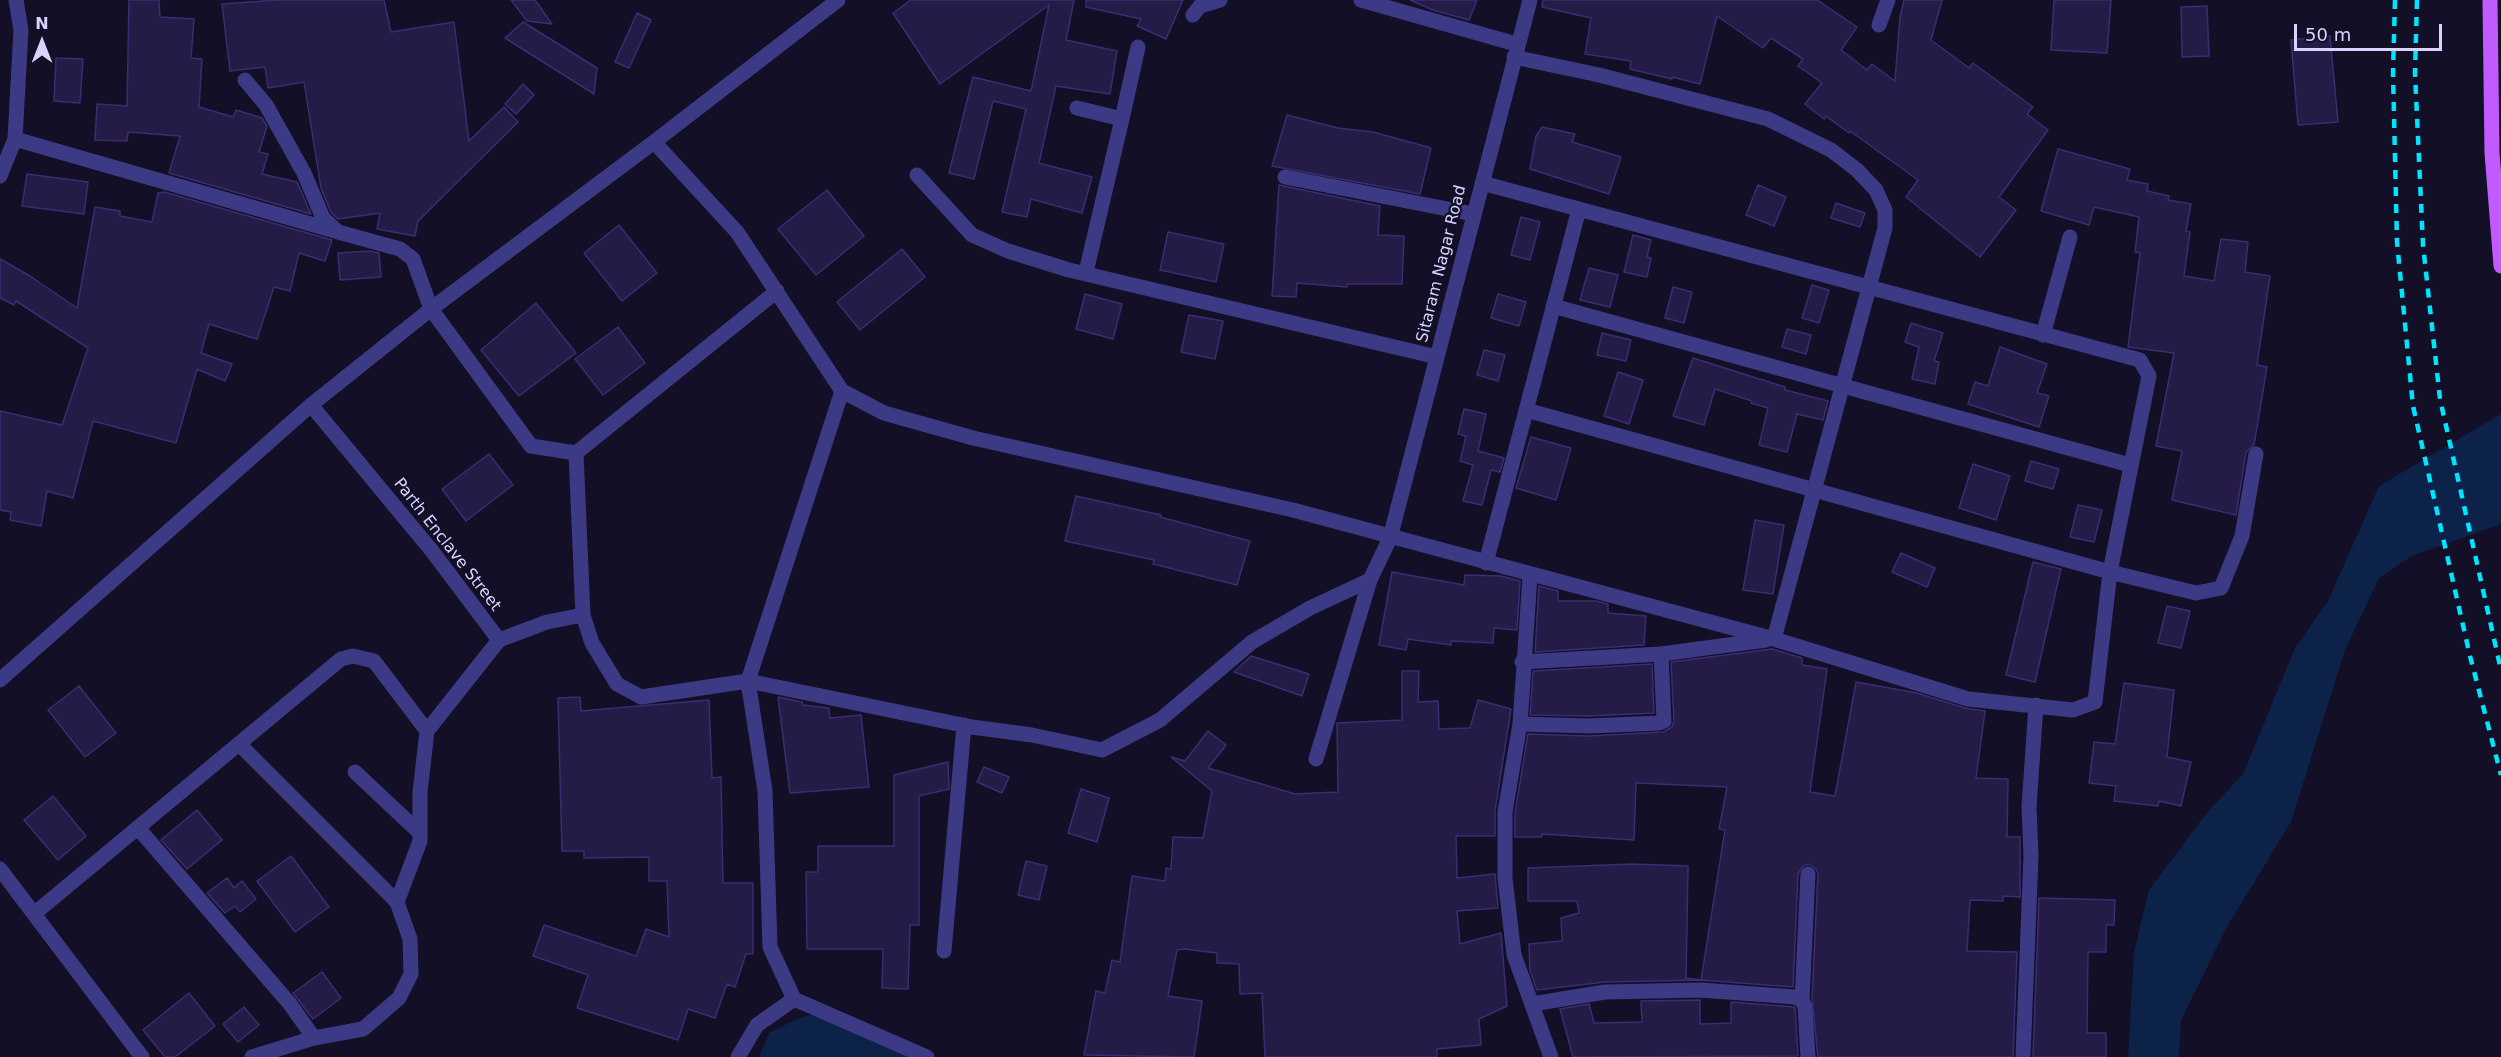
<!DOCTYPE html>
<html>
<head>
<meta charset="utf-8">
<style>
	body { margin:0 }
	#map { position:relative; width:2501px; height:1057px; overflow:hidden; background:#130f26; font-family:"DejaVu Sans",sans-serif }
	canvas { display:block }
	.north { position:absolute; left:12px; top:12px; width:60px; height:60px; -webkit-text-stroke:4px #130f26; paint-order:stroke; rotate:0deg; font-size:16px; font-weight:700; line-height:24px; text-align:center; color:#d9d4ff }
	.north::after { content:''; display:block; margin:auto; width:21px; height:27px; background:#d9d4ff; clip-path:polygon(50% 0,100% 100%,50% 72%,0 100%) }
	.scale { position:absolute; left:2294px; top:24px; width:148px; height:27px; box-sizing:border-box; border:3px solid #d9d4ff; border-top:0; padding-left:8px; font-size:18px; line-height:21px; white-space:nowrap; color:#d9d4ff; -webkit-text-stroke:4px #130f26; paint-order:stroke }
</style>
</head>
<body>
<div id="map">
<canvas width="2501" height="1057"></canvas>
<div class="north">N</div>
<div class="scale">50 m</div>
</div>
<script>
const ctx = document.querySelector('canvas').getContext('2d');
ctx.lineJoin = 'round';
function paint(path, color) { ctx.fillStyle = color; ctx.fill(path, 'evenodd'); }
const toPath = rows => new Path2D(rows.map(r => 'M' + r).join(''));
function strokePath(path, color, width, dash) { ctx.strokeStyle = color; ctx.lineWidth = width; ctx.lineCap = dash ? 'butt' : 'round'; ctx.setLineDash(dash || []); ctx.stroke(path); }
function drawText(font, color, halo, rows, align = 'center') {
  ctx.font = font + ' "DejaVu Sans",sans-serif'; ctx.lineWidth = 4.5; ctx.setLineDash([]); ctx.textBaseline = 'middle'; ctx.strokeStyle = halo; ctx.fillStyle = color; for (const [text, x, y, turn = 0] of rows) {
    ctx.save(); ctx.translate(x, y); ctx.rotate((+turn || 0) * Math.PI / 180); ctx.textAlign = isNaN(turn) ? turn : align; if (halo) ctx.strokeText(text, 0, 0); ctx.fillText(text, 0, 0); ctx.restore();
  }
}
paint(toPath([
	[2501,414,2501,524,2412,556,2379,578,2345,650,2291,822,2228,925,2181,1020,2179,1057,2128,1057,2134,952,2149,890,2205,815,2243,774,2295,648,2328,601,2379,486],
	[818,1013,920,1057,759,1057,769,1033,799,1018]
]), '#0c2248');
const building = toPath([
	[129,0,159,0,160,17,194,19,191,58,202,59,199,107,233,117,236,110,262,118,267,126,259,152,268,154,262,174,297,182,311,214,169,173,180,136,128,132,127,141,95,140,97,104,127,106,129,0],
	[278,0,384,0,391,32,454,22,469,141,504,107,518,122,418,221,415,236,377,229,380,213,338,219,331,212,321,188,304,82,268,88,265,67,230,71,222,4,278,0],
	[511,0,535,0,552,24,527,21,511,0],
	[911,0,1074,0,1066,40,1117,51,1110,94,1056,86,1039,163,1092,177,1082,213,1031,199,1027,217,1002,212,1026,109,993,101,974,179,949,173,973,77,1031,91,1049,5,940,84,893,13,911,0],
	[1086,0,1183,0,1166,39,1137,26,1141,19,1086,7,1086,0],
	[1410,0,1477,0,1469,20,1433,10,1410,0],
	[1543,0,1817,0,1857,27,1841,50,1867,70,1872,64,1895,81,1900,17,1904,0,1942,0,1931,40,1969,68,1973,63,2033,107,2027,114,2048,130,1999,197,2016,210,1980,257,1906,197,1918,180,1850,131,1849,133,1826,116,1824,119,1805,104,1822,83,1798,66,1803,59,1771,38,1763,48,1717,16,1700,84,1672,77,1672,79,1630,69,1631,61,1585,54,1591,18,1542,7,1543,0],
	[2054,0,2111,0,2107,53,2051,50,2054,0],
	[2207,6,2209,56,2182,57,2181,7,2207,6],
	[637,13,651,20,629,68,615,62,637,13],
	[523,22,597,68,594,94,505,38,523,22],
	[2330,36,2338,122,2298,125,2291,40,2330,36],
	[56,58,83,59,80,103,54,101,56,58],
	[523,84,534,95,516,114,505,104,523,84],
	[1287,115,1338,128,1373,132,1431,148,1420,194,1272,166,1287,115],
	[1542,127,1575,134,1572,142,1621,157,1609,194,1530,169,1536,136,1542,127],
	[2058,149,2130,169,2127,180,2148,184,2147,191,2169,196,2168,200,2191,204,2186,231,2190,232,2184,276,2214,281,2221,239,2248,242,2245,272,2270,276,2257,365,2267,367,2254,445,2246,452,2236,515,2172,500,2182,451,2156,446,2174,353,2128,347,2140,253,2135,252,2139,217,2094,207,2089,225,2041,211,2058,149],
	[27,174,88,182,84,214,22,206,27,174],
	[1279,185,1380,206,1378,235,1404,236,1402,284,1347,284,1347,287,1297,283,1296,297,1272,296,1279,185],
	[1758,185,1786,197,1774,226,1746,215,1758,185],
	[827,190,864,236,816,275,778,229,827,190],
	[164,192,332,240,325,261,299,253,290,291,274,287,257,339,209,324,201,353,232,364,225,381,197,369,176,443,93,421,73,498,47,491,41,526,10,520,11,512,0,510,0,411,62,425,88,348,16,301,14,305,0,298,0,259,30,276,77,308,95,207,120,211,120,216,152,222,158,193,164,192],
	[1836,203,1865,213,1860,227,1831,218,1836,203],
	[1521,217,1540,222,1530,260,1511,255,1521,217],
	[619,225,657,273,622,301,584,253,619,225],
	[1168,232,1224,244,1216,282,1160,270,1168,232],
	[1633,235,1651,240,1647,257,1651,258,1647,277,1624,272,1633,235],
	[902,249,925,277,860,330,837,302,902,249],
	[370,251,379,253,381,277,340,280,338,253,370,251],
	[1589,268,1618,275,1610,307,1580,300,1589,268],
	[1812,285,1829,290,1819,323,1802,318,1812,285],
	[1673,287,1692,292,1684,323,1665,318,1673,287],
	[1085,294,1122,304,1113,339,1076,329,1085,294],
	[1498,294,1526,302,1519,326,1491,318,1498,294],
	[536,303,576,353,519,396,481,350,536,303],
	[1189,315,1223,321,1215,359,1181,352,1189,315],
	[1911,323,1943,333,1934,361,1939,362,1935,384,1912,379,1919,347,1905,342,1911,323],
	[618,327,645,363,603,395,575,359,618,327],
	[1787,329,1811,335,1806,354,1782,347,1787,329],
	[1602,333,1631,340,1626,361,1597,355,1602,333],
	[2000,347,2047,364,2037,393,2049,396,2039,427,1968,404,1975,382,1988,386,2000,347],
	[1484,350,1505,355,1498,381,1477,375,1484,350],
	[1693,358,1785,387,1785,390,1828,401,1823,420,1797,414,1787,452,1759,445,1768,408,1751,403,1752,401,1715,389,1704,425,1673,416,1693,358],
	[1618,372,1643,380,1629,424,1604,416,1618,372],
	[1464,409,1486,414,1478,451,1504,458,1500,472,1491,470,1482,505,1463,501,1473,465,1460,461,1466,436,1458,434,1464,409],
	[1531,437,1571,448,1556,500,1516,488,1531,437],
	[489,454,513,485,466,521,442,489,489,454],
	[2031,461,2059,469,2053,489,2025,481,2031,461],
	[1973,464,2010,476,1996,520,1959,508,1973,464],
	[1076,496,1161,515,1160,517,1250,541,1237,585,1153,564,1154,560,1065,541,1076,496],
	[2078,505,2102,510,2094,542,2070,537,2078,505],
	[1755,520,1784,525,1773,594,1743,590,1755,520],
	[1901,553,1935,568,1927,587,1892,572,1901,553],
	[2033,562,2061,569,2035,682,2006,675,2033,562],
	[1392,572,1464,585,1465,575,1501,576,1520,581,1517,630,1494,628,1493,643,1451,641,1451,645,1408,639,1406,650,1379,645,1392,572],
	[1539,586,1558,591,1558,601,1596,601,1608,604,1608,613,1646,616,1644,645,1535,652,1539,586],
	[2167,606,2190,611,2181,648,2158,643,2167,606],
	[1772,649,1802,658,1802,665,1827,669,1810,792,1835,796,1856,682,1917,693,1965,708,1985,711,1976,778,2008,779,2007,837,2020,837,2020,897,2003,896,2003,901,1970,900,1967,951,2017,952,2013,1057,1818,1057,1812,998,1818,874,1816,869,1809,864,1803,866,1798,874,1793,987,1701,980,1725,830,1719,829,1727,787,1636,783,1634,840,1542,834,1542,837,1515,837,1515,813,1528,734,1589,736,1663,732,1672,727,1674,721,1671,662,1772,649],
	[1251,656,1309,674,1302,696,1234,672,1251,656],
	[1652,664,1654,713,1589,716,1530,715,1533,671,1652,664],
	[1402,671,1419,671,1418,702,1438,701,1439,729,1470,728,1478,700,1511,709,1495,811,1495,836,1456,836,1457,878,1495,874,1498,908,1457,911,1460,944,1501,933,1507,1006,1479,1019,1481,1045,1437,1049,1437,1057,1265,1057,1262,993,1240,994,1239,964,1217,963,1217,953,1184,949,1177,950,1168,996,1202,1001,1194,1057,1084,1055,1096,991,1105,993,1112,960,1120,962,1132,876,1165,881,1166,868,1171,869,1173,837,1203,838,1212,791,1171,757,1185,761,1208,731,1226,745,1208,768,1295,794,1338,792,1337,723,1402,720,1402,671],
	[2124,683,2174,690,2167,757,2191,762,2181,806,2159,801,2158,806,2114,801,2116,786,2089,783,2094,742,2115,744,2124,683],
	[79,686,116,733,85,757,48,710,79,686],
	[580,697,581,711,709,700,712,778,721,777,723,883,753,883,753,954,746,954,735,987,727,984,715,1018,688,1009,678,1040,577,1008,588,975,533,956,544,925,636,956,646,929,669,937,667,881,649,881,649,857,584,858,584,851,562,851,558,698,580,697],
	[778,697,802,702,803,705,829,708,830,718,861,715,869,787,790,793,778,697],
	[948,762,949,789,919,796,919,925,910,925,908,989,882,988,883,949,807,949,806,872,818,872,818,846,894,846,894,775,948,762],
	[984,767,1009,777,1002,793,977,782,984,767],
	[1081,789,1109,798,1097,842,1068,833,1081,789],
	[53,796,86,836,58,860,24,820,53,796],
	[197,810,222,840,187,869,161,840,197,810],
	[291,856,329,907,295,932,257,881,291,856],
	[1026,861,1047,866,1039,900,1018,895,1026,861],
	[1632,864,1688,866,1686,978,1701,980,1605,982,1537,990,1530,971,1529,944,1562,941,1561,918,1579,913,1577,901,1528,901,1528,868,1632,864],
	[227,878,234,888,242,881,256,899,240,912,235,906,225,913,207,893,227,878],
	[2039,898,2115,900,2114,925,2106,925,2106,952,2088,952,2087,1033,2106,1033,2106,1057,2033,1057,2039,898],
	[322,972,341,998,313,1019,293,993,322,972],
	[189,993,215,1026,175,1057,165,1057,143,1030,189,993],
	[1700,1000,1700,1024,1731,1023,1731,1002,1795,1007,1798,1056,1573,1057,1560,1009,1589,1004,1594,1023,1642,1022,1641,1001,1700,1000],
	[244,1007,259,1025,238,1042,223,1024,244,1007]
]);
paint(building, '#241b47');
strokePath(building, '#3b2d73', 1.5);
strokePath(toPath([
	[1361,0,1516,44],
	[1193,15,1200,6,1220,0],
	[1879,25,1888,0],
	[1514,57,1599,75,1768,119,1831,150,1857,170,1876,190,1885,210,1885,228,1774,639],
	[245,80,266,105,304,173,323,218,338,232,400,249,413,259,431,309,531,446,576,453,583,615,592,643,617,684,641,697,748,681,972,727,1032,735,1102,750,1160,720,1252,642,1310,608,1370,580],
	[1077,108,1122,119,1086,272],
	[1122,119,1138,47],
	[15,139,21,30,16,0],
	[654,142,737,232,842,391,884,413,973,438,1293,510,1774,639,1968,699,2073,710,2095,702,2110,572,2149,376,2140,360,1482,183],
	[917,175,972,235,1008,251,1069,270,1437,357],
	[0,176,15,139,335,231],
	[1285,177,1473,214],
	[1553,306,2130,465],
	[2043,335,2070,237],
	[842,391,748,681,765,791,770,947,794,999,927,1057],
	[311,405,432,551,499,640,547,622,583,615],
	[1526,410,2110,572,2196,593,2221,588,2242,536,2256,454],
	[576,453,777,291],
	[1486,563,1579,209],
	[1530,576,1520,724,1505,812,1505,878,1514,955,1551,1057],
	[1522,662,1661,654,1766,640],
	[1520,724,1589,726,1659,723,1664,721,1661,654],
	[239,744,397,902,410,939,411,974,399,998,363,1029,314,1038,252,1057],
	[1316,759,1370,580,1390,538,1530,0],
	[355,772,420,833],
	[138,828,290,1004,314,1038],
	[0,869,142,1057],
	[397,902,420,841,420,792,427,731,499,640],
	[35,913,341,659,353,656,374,661,427,731],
	[944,951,964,725],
	[1802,1000,1808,874],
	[1532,1004,1605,992,1701,990,1795,997,1802,1000,1805,1007,1808,1057],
	[738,1057,757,1025,794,999],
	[2023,1057,2031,856,2029,807,2036,705]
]), '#3d3a85', 15);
strokePath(toPath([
	[0,680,311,405,431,309,654,142,838,0]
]), '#3d3a85', 15);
strokePath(toPath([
	[2490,0,2492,153,2501,266]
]), '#c25bff', 15);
strokePath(toPath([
	[2395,0,2393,73,2397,242,2413,406,2470,656,2501,775],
	[2417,0,2415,73,2423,245,2440,399,2501,670]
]), '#00e5ff', 4.5, [9, 8]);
drawText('16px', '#d9d4ff', '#130f26', [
	["Sitaram Nagar Road",1442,264,-76],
	["Parth Enclave Street",447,545,52]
]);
</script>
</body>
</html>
